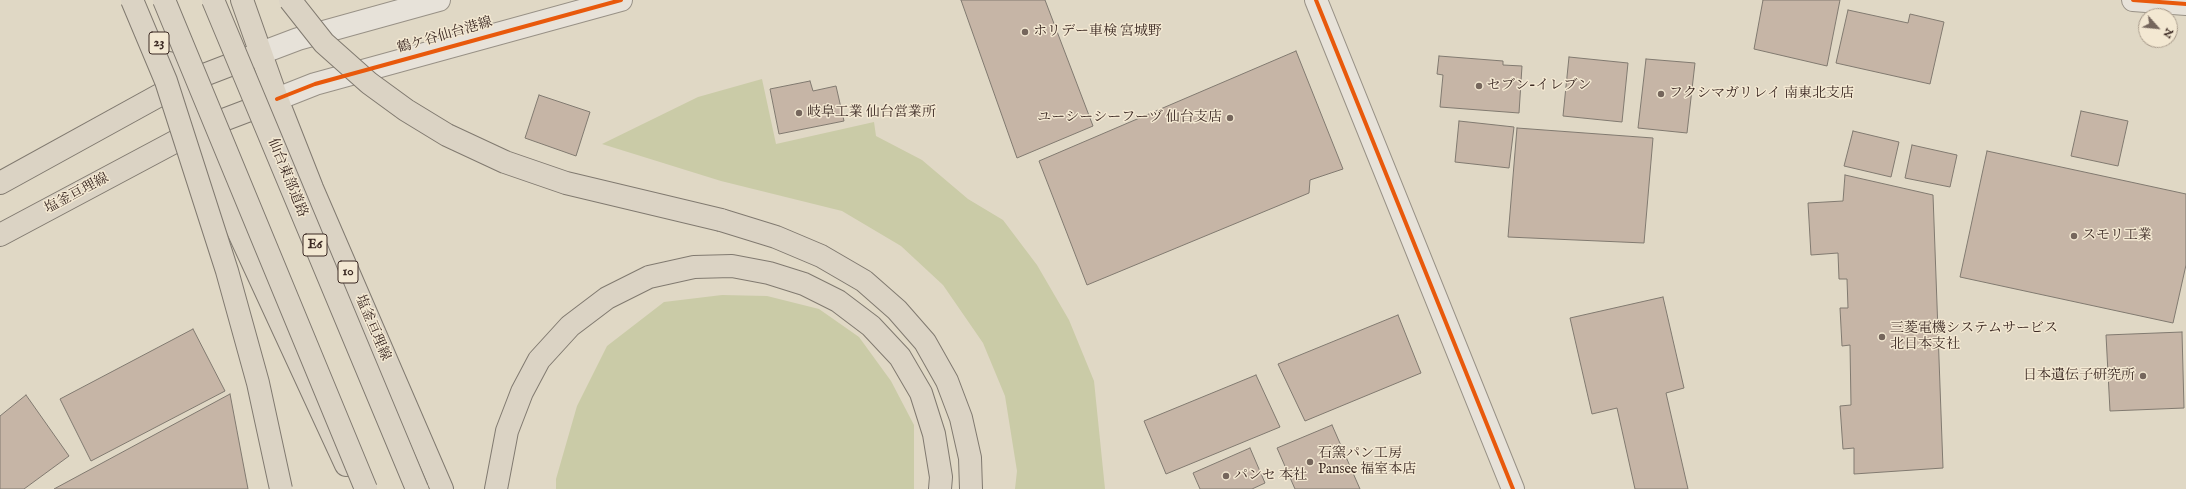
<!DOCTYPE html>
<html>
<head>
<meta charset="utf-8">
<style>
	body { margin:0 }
	#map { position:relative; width:2186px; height:489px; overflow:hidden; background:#e0d8c5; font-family:"IM FELL English",serif }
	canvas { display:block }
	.north { position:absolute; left:2138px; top:8px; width:40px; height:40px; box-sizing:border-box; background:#f3e8d2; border:1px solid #a99c8c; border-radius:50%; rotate:117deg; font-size:11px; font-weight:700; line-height:16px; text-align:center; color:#3b2923 }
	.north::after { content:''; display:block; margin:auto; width:14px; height:18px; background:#75665c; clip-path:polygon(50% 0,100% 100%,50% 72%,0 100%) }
</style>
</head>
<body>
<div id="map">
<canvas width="2186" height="489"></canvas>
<div class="north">N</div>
</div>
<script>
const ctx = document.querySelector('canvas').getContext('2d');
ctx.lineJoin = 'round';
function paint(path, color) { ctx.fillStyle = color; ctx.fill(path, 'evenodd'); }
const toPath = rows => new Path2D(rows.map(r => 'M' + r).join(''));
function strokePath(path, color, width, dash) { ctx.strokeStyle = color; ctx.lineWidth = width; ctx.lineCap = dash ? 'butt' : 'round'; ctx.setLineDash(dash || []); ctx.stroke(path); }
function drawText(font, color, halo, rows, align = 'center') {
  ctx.font = font + ' "IM FELL English","Noto Serif JP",serif'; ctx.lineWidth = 3; ctx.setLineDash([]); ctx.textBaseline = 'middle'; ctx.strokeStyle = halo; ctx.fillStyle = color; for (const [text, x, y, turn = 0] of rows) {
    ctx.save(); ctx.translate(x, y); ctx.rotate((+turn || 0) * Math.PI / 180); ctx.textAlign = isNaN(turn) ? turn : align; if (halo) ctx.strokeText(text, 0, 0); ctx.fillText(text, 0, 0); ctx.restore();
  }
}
paint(toPath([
	[762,79,776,144,874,122,876,136,922,160,968,199,1003,220,1037,265,1069,320,1094,381,1105,489,1015,489,1017,471,1005,396,983,343,943,285,901,246,842,211,721,181,602,144,698,97],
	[722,295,767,296,819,309,859,337,891,381,914,425,914,489,556,489,556,479,577,406,607,346,664,302]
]), '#cacba7');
const building = toPath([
	[961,0,1045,0,1093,126,1017,158,961,0],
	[1763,0,1840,0,1827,66,1754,49,1763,0],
	[1848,10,1908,23,1910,14,1944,22,1930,84,1836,63,1848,10],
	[1296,51,1343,169,1310,180,1309,193,1087,285,1039,161,1296,51],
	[1439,56,1503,61,1503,65,1522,66,1519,113,1440,107,1443,75,1437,74,1439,56],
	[1569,57,1628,63,1622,122,1563,116,1569,57],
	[1646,59,1695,63,1687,133,1638,128,1646,59],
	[810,81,813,91,836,86,844,121,779,134,770,89,810,81],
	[539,95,590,112,576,156,525,138,539,95],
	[2081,111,2128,121,2118,166,2071,156,2081,111],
	[1459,121,1514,127,1509,168,1455,162,1459,121],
	[1517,128,1653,138,1644,243,1508,237,1517,128],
	[1853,131,1899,142,1891,177,1844,166,1853,131],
	[1912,145,1957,155,1950,187,1905,178,1912,145],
	[1987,151,2186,194,2186,265,2173,323,1960,277,1987,151],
	[1845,175,1933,195,1943,468,1854,474,1854,448,1843,449,1840,406,1851,405,1850,345,1842,346,1840,308,1848,308,1847,279,1839,279,1838,253,1811,255,1808,203,1843,201,1845,175],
	[1663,297,1684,388,1666,393,1688,489,1635,489,1617,408,1592,414,1570,318,1663,297],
	[1398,315,1421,373,1305,421,1278,364,1398,315],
	[193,329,225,391,91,461,60,399,193,329],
	[2182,332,2184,408,2110,411,2106,335,2182,332],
	[1256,375,1280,427,1166,474,1144,421,1256,375],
	[230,394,248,489,54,489,230,394],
	[26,395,69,456,24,489,0,489,0,416,26,395],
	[1332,425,1360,489,1295,489,1277,448,1332,425],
	[1250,448,1265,483,1252,489,1200,489,1193,473,1250,448]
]);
paint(building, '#c6b5a6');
strokePath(building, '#817a70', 1);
const minor = toPath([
	[1316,0,1513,489],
	[2133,0,2186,4],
	[261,53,298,39,439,0],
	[277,99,315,84,621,0]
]);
const major = toPath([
	[242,0,277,99,312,188,442,489],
	[169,63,233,220,346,465],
	[0,183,178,85,256,55],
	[0,235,197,130,276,100]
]);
const highway = toPath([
	[721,220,776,237,821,256,864,281,897,310,925,342,947,381,961,418,970,458,971,489],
	[496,489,507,431,522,392,539,360,570,326,607,298,649,277,694,267,732,266,769,273,804,284,838,301,871,326,900,357,921,393,934,434,941,477,940,489]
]);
strokePath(minor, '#989186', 24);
strokePath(major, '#817a70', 24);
strokePath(highway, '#817a70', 24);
strokePath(minor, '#e7e2d9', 22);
strokePath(major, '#dbd3c4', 22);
strokePath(highway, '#dbd3c4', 22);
const highwayBridge = toPath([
	[132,0,166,81,227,271,258,383,281,489],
	[164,0,366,489],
	[213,0,417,489],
	[290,0,324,43,369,83,406,110,447,135,505,162,566,183,721,220]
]);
strokePath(highwayBridge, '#817a70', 24, []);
strokePath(highwayBridge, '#dbd3c4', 22);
strokePath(toPath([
	[1316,0,1513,489],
	[2133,0,2186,4],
	[277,99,315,84,621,0]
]), '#e8590c', 4);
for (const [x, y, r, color] of [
	[1025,32,4,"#75665c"],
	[1479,86,4,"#75665c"],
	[1661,94,4,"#75665c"],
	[799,113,4,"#75665c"],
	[1230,118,4,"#75665c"],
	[2074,236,4,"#75665c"],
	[1882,337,4,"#75665c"],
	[2143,376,4,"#75665c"],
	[1310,462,4,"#75665c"],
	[1226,476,4,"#75665c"]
]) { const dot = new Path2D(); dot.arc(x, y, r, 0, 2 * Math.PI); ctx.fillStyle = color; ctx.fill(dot); strokePath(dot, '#f3e8d2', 1.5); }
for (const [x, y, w] of [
	[159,43,20],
	[315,245,24],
	[348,272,20]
]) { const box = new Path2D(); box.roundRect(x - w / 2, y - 11, w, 22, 3); ctx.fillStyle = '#f3e8d2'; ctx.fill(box); strokePath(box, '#3b2923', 1); }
drawText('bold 13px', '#3b2923', null, [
	["23",159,43],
	["E6",315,245],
	["10",348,272]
]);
drawText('14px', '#3b2923', '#f3e8d2', [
	["ホリデー車検 宮城野",1033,32],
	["セブン-イレブン",1487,86],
	["フクシマガリレイ 南東北支店",1669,94],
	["岐阜工業 仙台営業所",807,113],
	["ユーシーシーフーヅ 仙台支店",1222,118,"right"],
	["スモリ工業",2082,236],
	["三菱電機システムサービス",1890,329],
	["北日本支社",1890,345],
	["日本遺伝子研究所",2135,376,"right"],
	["石窯パン工房",1318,454],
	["Pansee 福室本店",1318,470],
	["パンセ 本社",1234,476]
], 'left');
drawText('14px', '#3b2923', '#f3e8d2', [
	["鶴ケ谷仙台港線",445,36,-16],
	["仙台東部道路",287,178,68],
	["塩釜亘理線",77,194,-28],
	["塩釜亘理線",372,328,67]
]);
</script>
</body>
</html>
